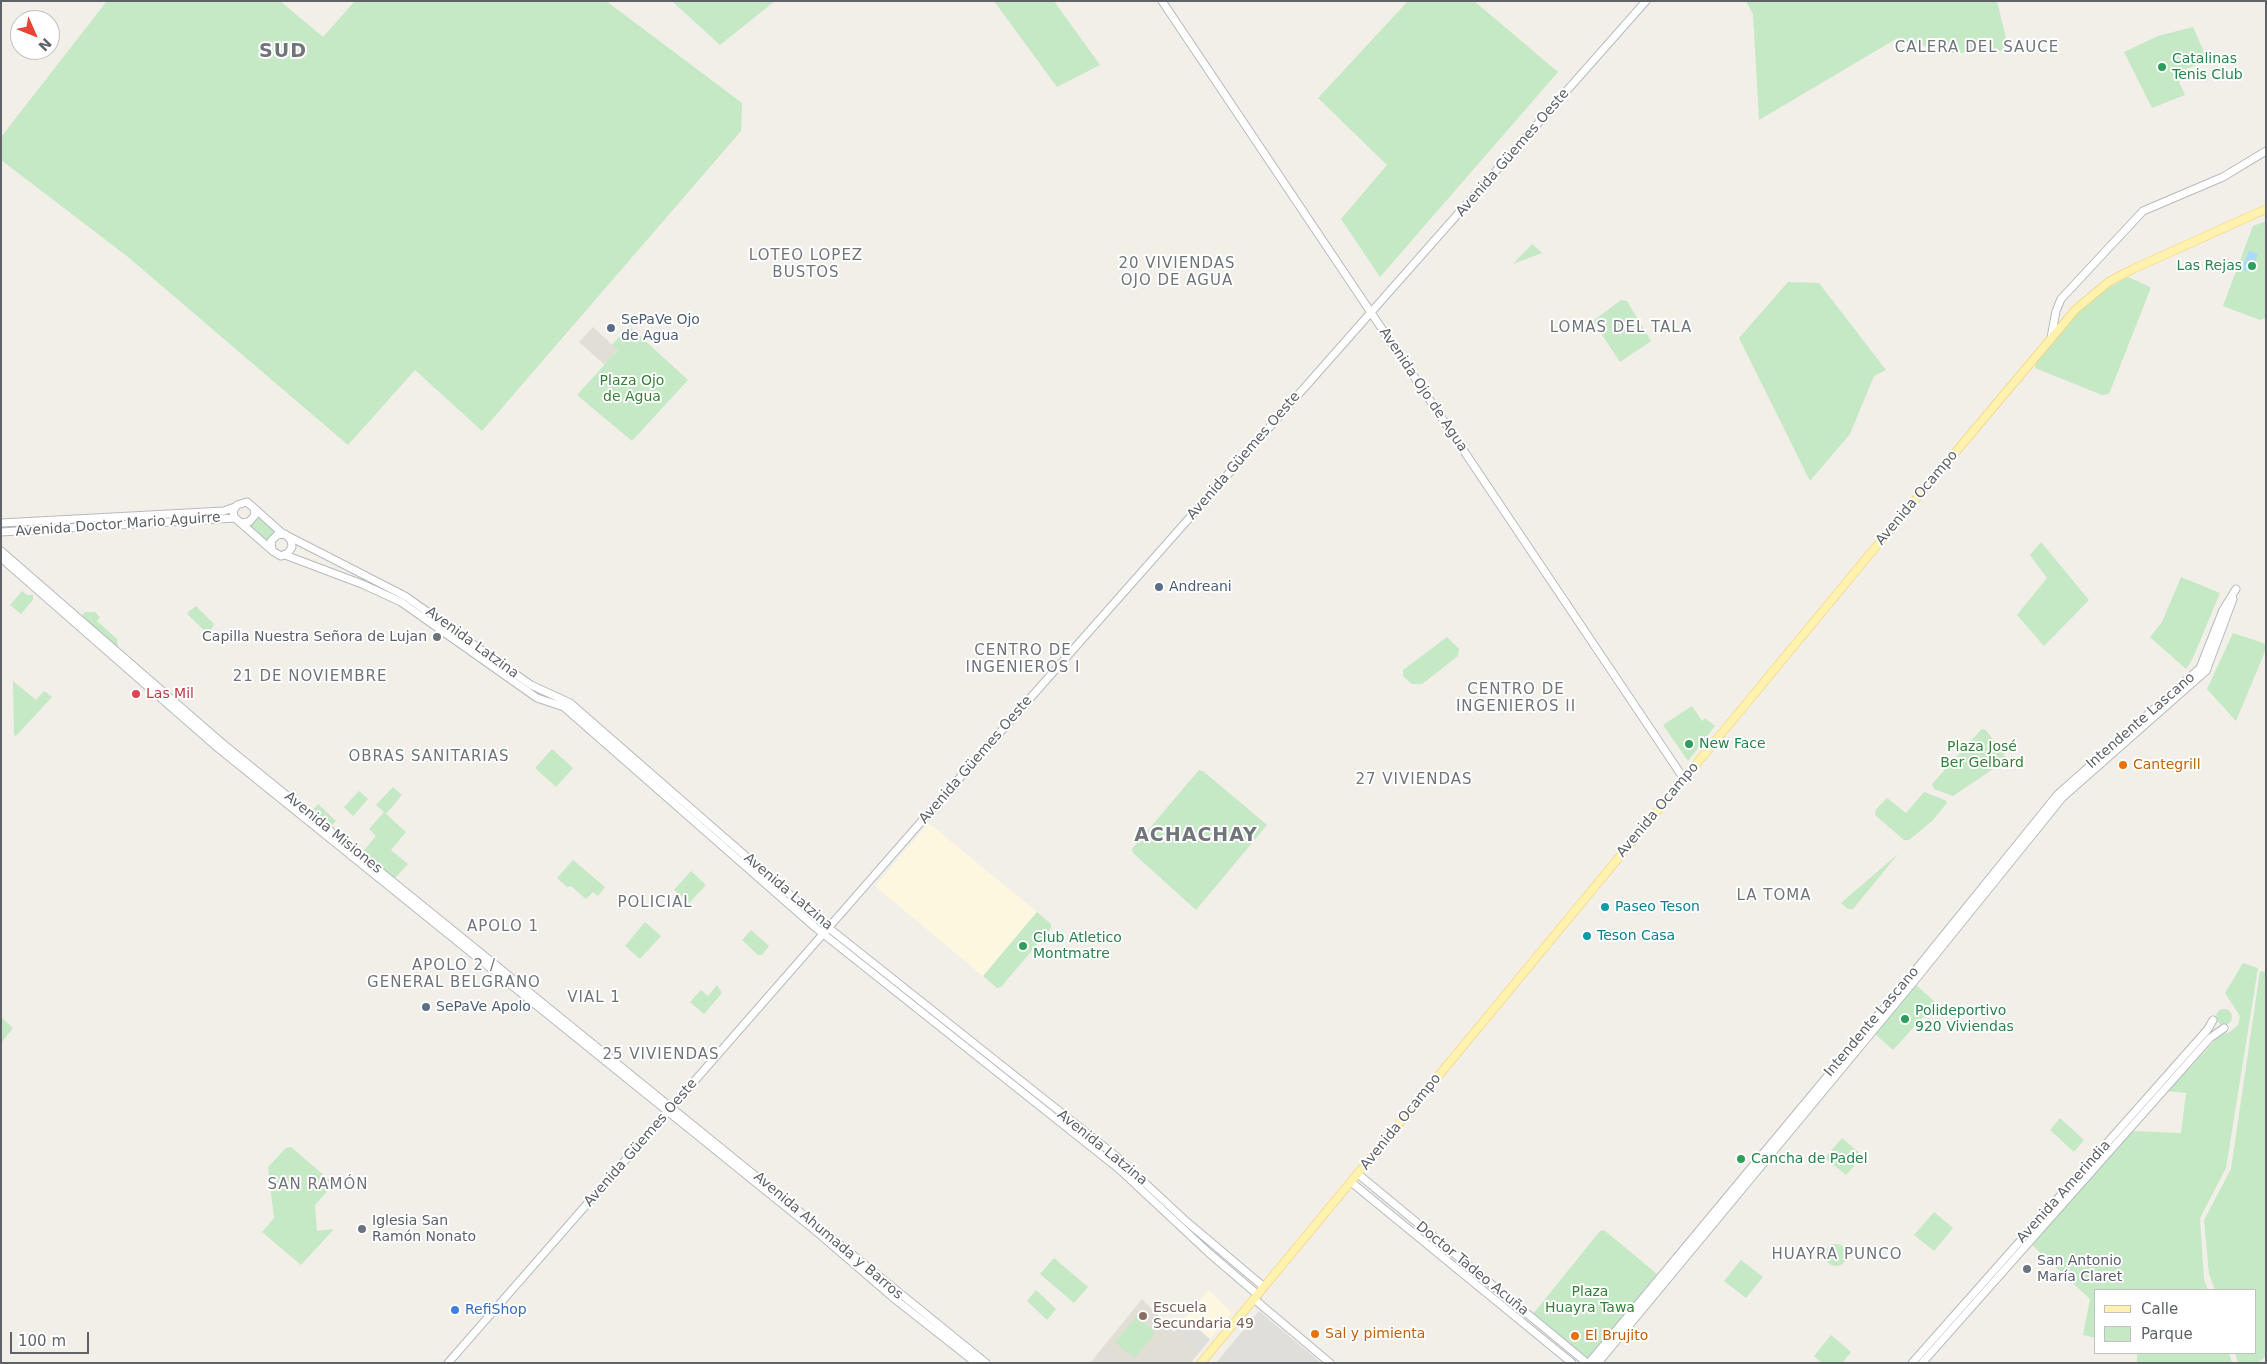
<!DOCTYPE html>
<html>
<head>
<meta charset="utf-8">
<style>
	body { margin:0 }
	#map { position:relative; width:2267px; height:1364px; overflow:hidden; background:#f1efe8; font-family:"DejaVu Sans",sans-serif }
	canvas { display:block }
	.frame { position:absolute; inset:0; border:2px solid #5f6368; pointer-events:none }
	.legend { position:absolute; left:2094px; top:1289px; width:162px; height:65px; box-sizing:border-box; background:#fff; border:1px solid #bfc1c3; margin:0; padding:6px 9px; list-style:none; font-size:15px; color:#5f6368 }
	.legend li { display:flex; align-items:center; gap:10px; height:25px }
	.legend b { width:25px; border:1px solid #bfc1c3 }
	.north { position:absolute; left:10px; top:10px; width:50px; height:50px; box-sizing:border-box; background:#fff; border:1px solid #bfc1c3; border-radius:50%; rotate:134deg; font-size:14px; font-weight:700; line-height:20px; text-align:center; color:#5f6368 }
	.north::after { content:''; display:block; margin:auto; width:18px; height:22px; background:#ea4335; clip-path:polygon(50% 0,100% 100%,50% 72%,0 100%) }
	.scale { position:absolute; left:10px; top:1332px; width:79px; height:22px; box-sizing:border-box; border:2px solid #5f6368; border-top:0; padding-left:6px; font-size:15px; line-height:18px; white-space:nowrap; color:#5f6368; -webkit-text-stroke:4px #fff; paint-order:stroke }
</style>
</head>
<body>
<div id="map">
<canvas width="2267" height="1364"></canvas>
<div class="frame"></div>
<ul class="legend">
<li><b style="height:6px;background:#fff2af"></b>Calle</li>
<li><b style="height:14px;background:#c5e8c5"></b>Parque</li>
</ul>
<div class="north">N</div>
<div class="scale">100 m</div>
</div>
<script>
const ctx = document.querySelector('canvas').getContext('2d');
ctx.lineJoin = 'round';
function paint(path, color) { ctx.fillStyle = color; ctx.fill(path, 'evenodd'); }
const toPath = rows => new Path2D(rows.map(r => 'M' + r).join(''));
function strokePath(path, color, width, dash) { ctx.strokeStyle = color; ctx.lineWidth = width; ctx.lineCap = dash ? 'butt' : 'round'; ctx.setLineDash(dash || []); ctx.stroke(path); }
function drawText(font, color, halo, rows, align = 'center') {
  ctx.font = font + ' "DejaVu Sans",sans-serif'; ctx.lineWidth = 4; ctx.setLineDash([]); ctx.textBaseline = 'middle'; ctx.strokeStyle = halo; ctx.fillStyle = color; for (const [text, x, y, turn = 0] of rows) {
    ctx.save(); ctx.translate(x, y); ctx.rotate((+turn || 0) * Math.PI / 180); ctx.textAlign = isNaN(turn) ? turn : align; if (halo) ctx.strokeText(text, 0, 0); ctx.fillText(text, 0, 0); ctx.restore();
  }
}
paint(toPath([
	[928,824,931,825,1037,912,983,976,875,886],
	[1209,1290,1232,1313,1210,1339,1185,1318]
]), '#fef7e0');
paint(toPath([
	[1259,1311,1319,1361,1317,1363,1216,1363],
	[1185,1318,1210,1339,1199,1353,1174,1332]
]), '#e0deda');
paint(toPath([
	[593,327,618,350,605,365,579,342],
	[1142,1299,1174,1332,1199,1353,1190,1363,1090,1363]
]), '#e1ded6');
paint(toPath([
	[107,1,280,1,323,37,355,1,606,1,742,103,741,131,482,431,415,370,348,445,128,257,1,160,1,137],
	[672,1,775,1,720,45],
	[994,1,1054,1,1100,65,1057,87],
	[1408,1,1474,1,1558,72,1380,277,1341,219,1387,165,1318,98],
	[1746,1,1997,1,2009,50,1953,53,1896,39,1759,120,1753,14],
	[2193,27,2208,61,2175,73,2185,95,2152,108,2124,52,2158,36],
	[2266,221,2266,318,2260,320,2223,306,2253,226],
	[1532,244,1542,253,1513,264],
	[2128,277,2150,287,2150,290,2109,394,2102,395,2035,368,2036,363,2077,314,2104,290],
	[1788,282,1819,283,1886,370,1874,376,1850,434,1810,481,1739,338],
	[1621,300,1627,301,1651,341,1620,362,1593,321],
	[629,326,688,380,632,441,577,395,618,350,612,345],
	[258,514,278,532,269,545,248,527,255,522],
	[2041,542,2089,600,2044,646,2017,615,2047,578,2030,555],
	[2181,577,2220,593,2192,660,2186,669,2150,637,2162,622],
	[22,591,27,595,33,595,33,600,21,614,10,605],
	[196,606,214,624,210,632,206,632,188,615,188,612],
	[85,612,95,612,100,617,97,621,117,639,119,651,81,617],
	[2233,633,2266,644,2266,649,2236,721,2207,689],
	[1447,637,1459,649,1458,656,1422,684,1412,684,1403,676,1403,670],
	[13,681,36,700,44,691,52,697,16,736,14,735],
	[1692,706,1702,721,1705,718,1715,726,1688,761,1663,725],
	[1982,729,1986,730,2005,756,2005,761,1953,796,1934,789,1932,784],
	[552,749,573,768,556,787,535,768],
	[1199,770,1203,771,1267,825,1196,910,1133,853,1132,849],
	[393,787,402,795,386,814,406,832,391,850,408,864,395,878,362,853,376,836,369,829,384,812,376,805],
	[359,791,368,799,353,816,344,807],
	[1924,792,1945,800,1947,803,1932,821,1909,840,1904,840,1875,815,1876,809,1887,798,1906,813],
	[318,804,336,821,330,827,314,814,314,809],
	[1898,854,1853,909,1848,909,1841,903],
	[573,860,605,887,598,896,593,892,586,899,571,886,567,887,557,878],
	[691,871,706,885,689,903,674,890],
	[1037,912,1051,924,1051,928,1001,987,997,988,983,976],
	[645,922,661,936,640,959,625,946],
	[751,930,769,946,762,955,758,955,742,940],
	[2243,963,2258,968,2226,1168,2200,1218,2204,1280,2208,1290,2096,1290,2096,1338,2083,1335,2090,1299,2032,1245,2132,1131,2181,1133,2186,1093,2168,1091,2220,1035,2230,1032,2238,1025,2240,1016,2225,993],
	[2260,971,2266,972,2266,1356,2258,1363,2238,1363,2235,1353,2256,1353,2256,1290,2215,1290,2209,1274,2204,1220,2231,1169],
	[1915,984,1936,1003,1893,1050,1875,1034],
	[717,985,722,993,704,1014,690,1002,701,990,708,996],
	'2216 1017a8 8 0 1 1 16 0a8 8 0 1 1-16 0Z',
	[1,1017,13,1028,1,1043],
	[2060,1118,2084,1140,2074,1152,2050,1130],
	[1842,1138,1863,1156,1846,1175,1825,1158],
	[291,1147,334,1184,315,1205,317,1231,334,1229,301,1265,262,1232,274,1218,268,1167,286,1148],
	[1934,1212,1953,1228,1934,1251,1914,1235],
	[1604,1230,1657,1274,1588,1358,1584,1357,1533,1314,1600,1231],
	'1825 1255a11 11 0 1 1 22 0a11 11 0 1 1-22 0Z',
	[1054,1258,1088,1287,1074,1303,1040,1274],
	[1741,1260,1763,1277,1746,1298,1724,1281],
	[1036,1290,1056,1309,1047,1320,1027,1301],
	[1137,1316,1156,1333,1134,1358,1115,1342],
	[1831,1335,1851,1352,1842,1363,1822,1363,1814,1356],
	[2137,1353,2229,1353,2232,1363,2137,1363]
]), '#c5e8c5');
paint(toPath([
	[2249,251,2258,254,2250,272,2242,269]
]), '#aadaff');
const secondary = toPath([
	[1162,1,1684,779],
	[2051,338,2056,311,2061,299,2143,211,2223,177,2266,151],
	[253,507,282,533],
	[1,523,224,511,235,507],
	[241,523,249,522,255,515,254,508,247,502,237,505,233,511,234,516,235,518,274,552,281,556,288,553,292,547,291,540,285,534,277,535,271,541,272,550],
	[1,532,235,518],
	[288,536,405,596,531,685,570,703,820,921,1117,1157,1187,1222,1264,1287],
	[1,551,222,743,986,1363],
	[285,555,362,584,401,602,537,698,564,707,816,928,1119,1169,1209,1253,1258,1295],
	[1,558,218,748,817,1232,896,1300,976,1363],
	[1358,1174,1587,1363],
	[1351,1182,1572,1363],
	[1254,1299,1330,1363],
	[448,1363,927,815,1646,1],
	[1589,1363,1914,972,2058,794,2200,668,2223,610,2236,589],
	[1598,1363,1916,979,2062,798,2206,671,2233,599],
	[1912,1363,2208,1029,2213,1020],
	[1922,1363,2210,1038,2224,1028]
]);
const primary = toPath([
	[1201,1363,1874,549,2076,309,2110,281,2133,269,2266,209]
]);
strokePath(secondary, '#b6babf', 9);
strokePath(primary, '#f2c960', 9);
strokePath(secondary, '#fff', 7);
strokePath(primary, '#fff2af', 8);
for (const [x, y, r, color] of [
	[2162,67,5,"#2e9e5b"],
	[2252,266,5,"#2e9e5b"],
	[611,328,5,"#5c6f8a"],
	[1159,587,5,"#5c6f8a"],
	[437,637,5,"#6b7280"],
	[136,694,5,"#e0444e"],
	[1689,744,5,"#2e9e5b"],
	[2123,765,5,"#e8710a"],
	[1605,907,5,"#0f9aa8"],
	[1587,936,5,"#0f9aa8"],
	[1023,946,5,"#2e9e5b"],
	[426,1007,5,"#5c6f8a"],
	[1905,1019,5,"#2e9e5b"],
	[1741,1159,5,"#2e9e5b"],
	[362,1229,5,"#6b7280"],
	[2027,1269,5,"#6b7280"],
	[455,1310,5,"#3f7fe0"],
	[1143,1316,5,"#8d6e63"],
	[1315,1334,5,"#e8710a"],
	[1575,1336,5,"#e8710a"]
]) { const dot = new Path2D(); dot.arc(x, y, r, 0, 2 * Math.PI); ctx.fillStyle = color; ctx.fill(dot); strokePath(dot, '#fff', 2); }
drawText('14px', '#27864d', '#fff', [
	["Catalinas",2172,59],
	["Tenis Club",2172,75],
	["Las Rejas",2242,266,"right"],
	["New Face",1699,744],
	["Club Atletico",1033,938],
	["Montmatre",1033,954],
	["Polideportivo",1915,1011],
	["920 Viviendas",1915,1027],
	["Cancha de Padel",1751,1159]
], 'left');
drawText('14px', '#5f6368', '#fff', [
	["Avenida Güemes Oeste",1513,153,-49],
	["Avenida Ojo de Agua",1423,390,56],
	["Avenida Güemes Oeste",1244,456,-49],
	["Avenida Ocampo",1917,498,-50],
	["Avenida Doctor Mario Aguirre",118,525,-4],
	["Avenida Latzina",472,643,36],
	["Intendente Lascano",2141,721,-41],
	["Avenida Güemes Oeste",976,760,-49],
	["Avenida Ocampo",1658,810,-50],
	["Avenida Misiones",333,833,39],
	["Avenida Latzina",788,892,40],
	["Intendente Lascano",1872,1022,-50],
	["Avenida Ocampo",1401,1122,-51],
	["Avenida Güemes Oeste",641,1143,-49],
	["Avenida Latzina",1102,1148,39],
	["Avenida Amerindia",2064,1192,-48],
	["Avenida Ahumada y Barros",828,1236,40],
	["Doctor Tadeo Acuña",1472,1269,39]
]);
drawText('14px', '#4e5e75', '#fff', [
	["SePaVe Ojo",621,320],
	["de Agua",621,336],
	["Andreani",1169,587],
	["SePaVe Apolo",436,1007]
], 'left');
drawText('14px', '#348238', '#fff', [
	["Plaza Ojo",632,381],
	["de Agua",632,397],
	["Plaza José",1982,747],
	["Ber Gelbard",1982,763],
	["Plaza",1590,1292],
	["Huayra Tawa",1590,1308]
]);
drawText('14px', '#5b616d', '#fff', [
	["Capilla Nuestra Señora de Lujan",427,637,"right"],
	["Iglesia San",372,1221],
	["Ramón Nonato",372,1237],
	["San Antonio",2037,1261],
	["María Claret",2037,1277]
], 'left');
drawText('14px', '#be3a42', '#fff', [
	["Las Mil",146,694]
], 'left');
drawText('14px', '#c56008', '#fff', [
	["Cantegrill",2133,765],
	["Sal y pimienta",1325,1334],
	["El Brujito",1585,1336]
], 'left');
drawText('14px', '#0d838f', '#fff', [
	["Paseo Teson",1615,907],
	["Teson Casa",1597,936]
], 'left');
drawText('14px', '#785e54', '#fff', [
	["Escuela",1153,1308],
	["Secundaria 49",1153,1324]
], 'left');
drawText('14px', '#366cbe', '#fff', [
	["RefiShop",465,1310]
], 'left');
ctx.letterSpacing = '1px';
drawText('15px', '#70757a', '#fff', [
	["CALERA DEL SAUCE",1977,48],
	["LOTEO LOPEZ",806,256],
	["BUSTOS",806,273],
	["20 VIVIENDAS",1177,264],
	["OJO DE AGUA",1177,281],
	["LOMAS DEL TALA",1621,328],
	["CENTRO DE",1023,651],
	["INGENIEROS I",1023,668],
	["21 DE NOVIEMBRE",310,677],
	["CENTRO DE",1516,690],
	["INGENIEROS II",1516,707],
	["OBRAS SANITARIAS",429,757],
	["27 VIVIENDAS",1414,780],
	["LA TOMA",1774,896],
	["POLICIAL",655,903],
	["APOLO 1",503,927],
	["APOLO 2 /",454,966],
	["GENERAL BELGRANO",454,983],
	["VIAL 1",594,998],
	["25 VIVIENDAS",661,1055],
	["SAN RAMÓN",318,1185],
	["HUAYRA PUNCO",1837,1255]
]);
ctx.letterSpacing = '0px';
ctx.letterSpacing = '1px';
drawText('bold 19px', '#70757a', '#fff', [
	["SUD",283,52],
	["ACHACHAY",1196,836]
]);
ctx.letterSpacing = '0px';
</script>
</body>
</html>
